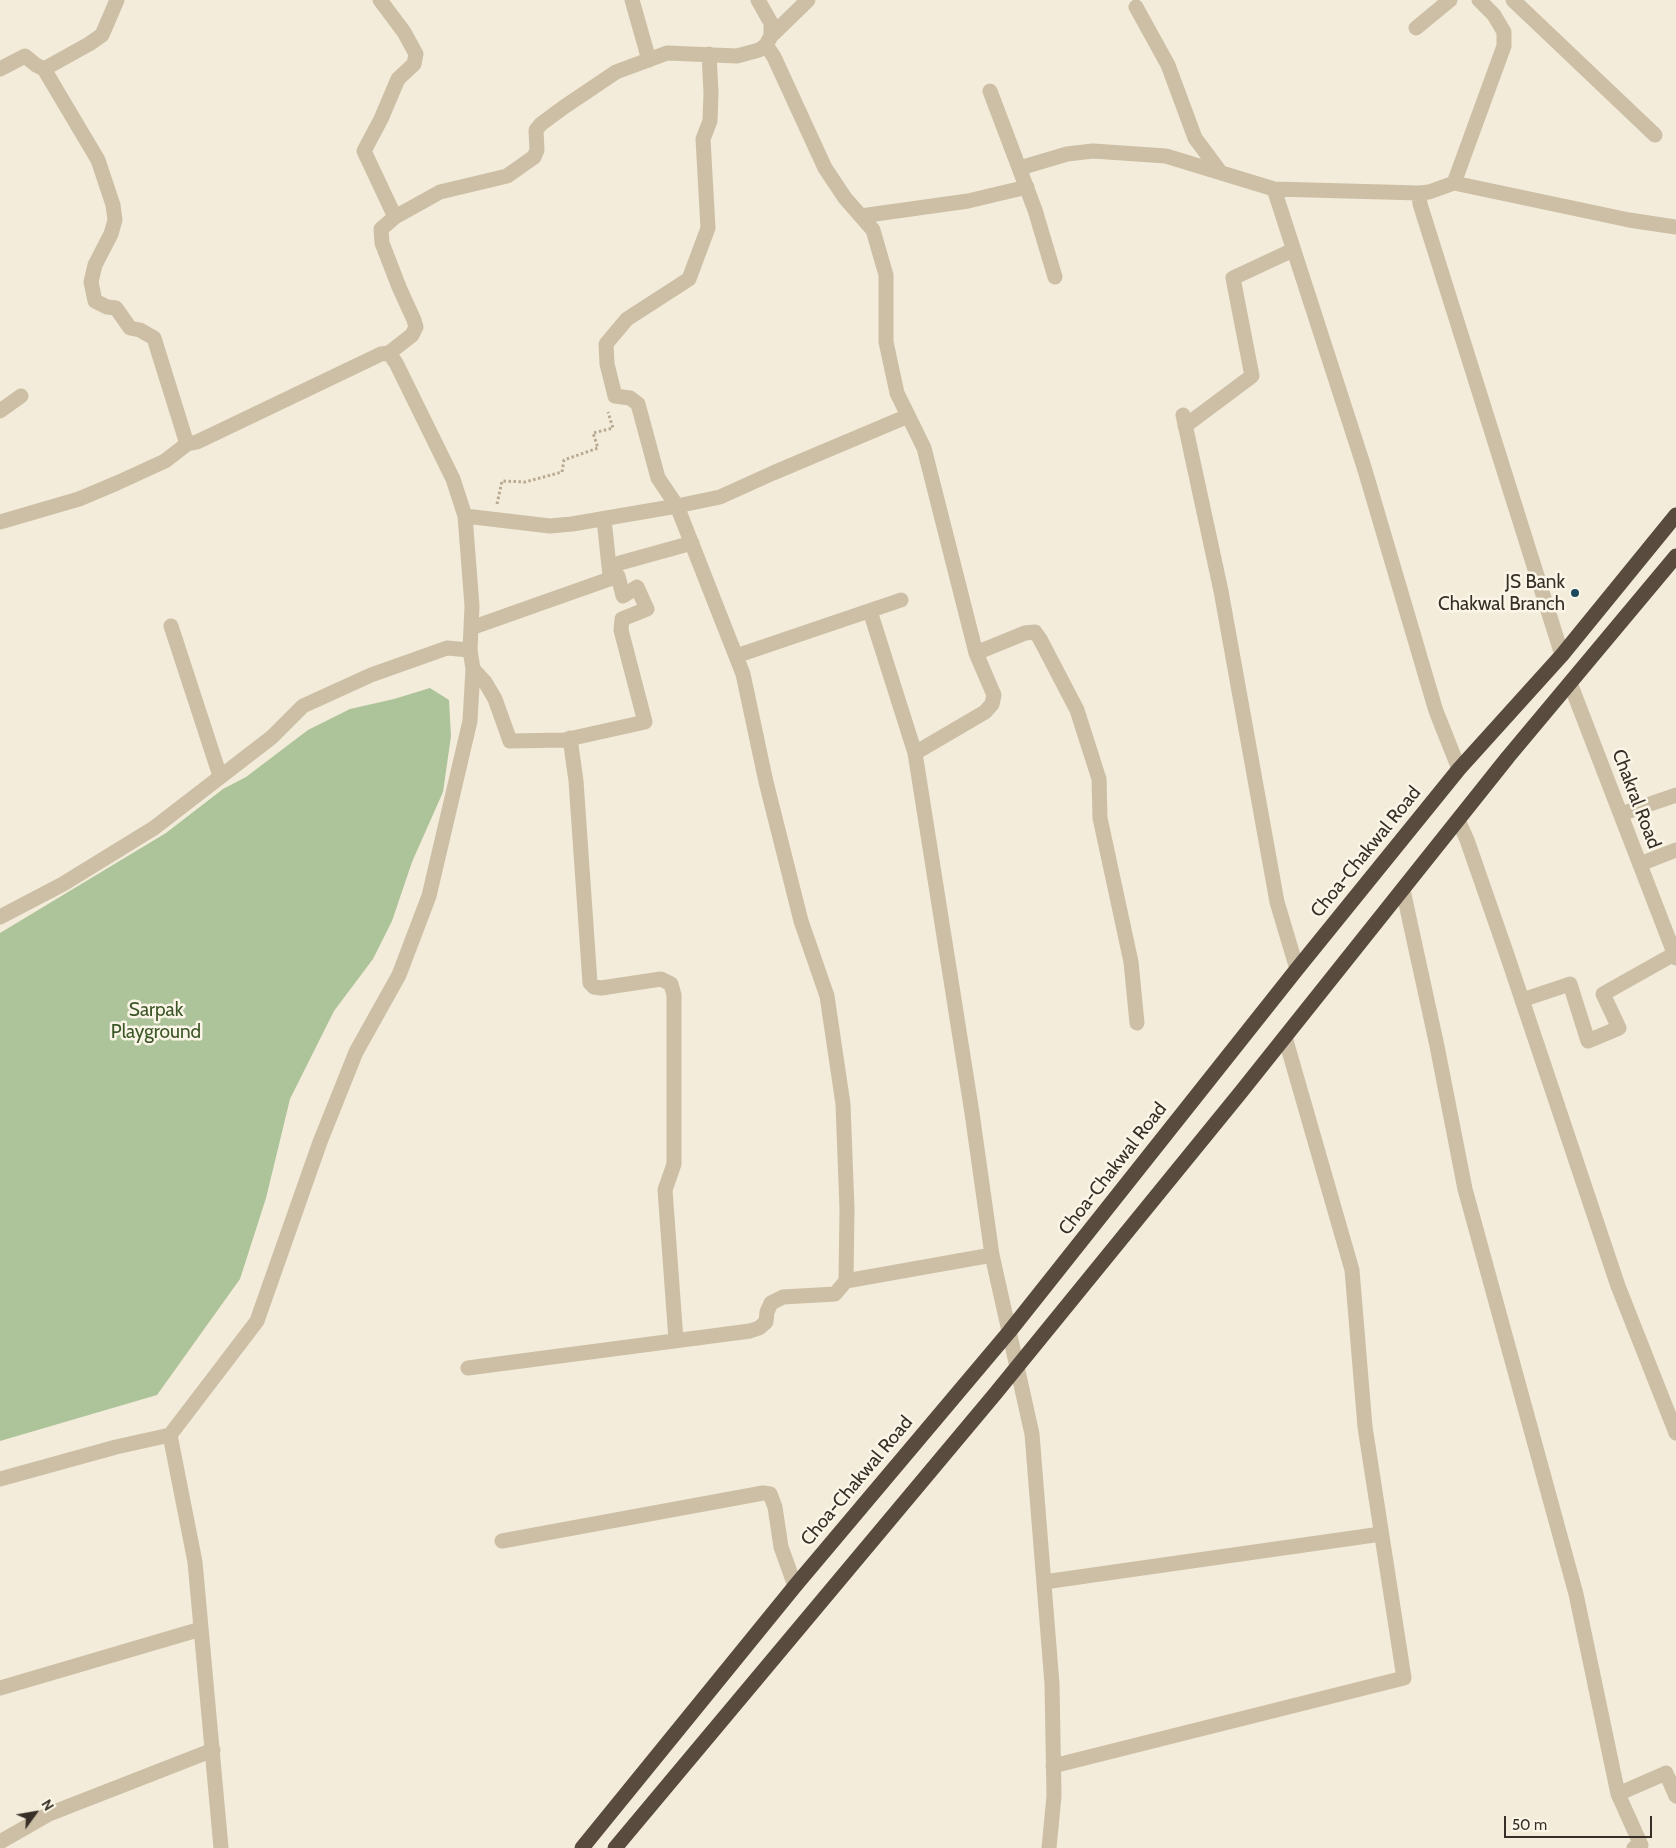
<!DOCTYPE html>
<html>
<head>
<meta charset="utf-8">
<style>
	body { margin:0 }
	#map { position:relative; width:1676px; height:1848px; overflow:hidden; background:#f3ecda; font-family:Cabin,sans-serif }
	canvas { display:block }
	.north { position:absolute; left:10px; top:1788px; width:50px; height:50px; -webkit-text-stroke:4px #faf5e7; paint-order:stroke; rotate:58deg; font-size:14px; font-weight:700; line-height:20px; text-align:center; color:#372f27 }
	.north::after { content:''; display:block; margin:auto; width:18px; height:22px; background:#372f27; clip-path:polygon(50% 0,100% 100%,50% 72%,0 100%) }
	.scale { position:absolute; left:1504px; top:1816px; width:148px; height:22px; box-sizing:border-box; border:2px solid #372f27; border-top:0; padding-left:6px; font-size:15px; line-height:18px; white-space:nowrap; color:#372f27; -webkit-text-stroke:4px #faf5e7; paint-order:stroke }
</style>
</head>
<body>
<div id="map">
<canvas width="1676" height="1848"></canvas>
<div class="north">N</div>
<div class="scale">50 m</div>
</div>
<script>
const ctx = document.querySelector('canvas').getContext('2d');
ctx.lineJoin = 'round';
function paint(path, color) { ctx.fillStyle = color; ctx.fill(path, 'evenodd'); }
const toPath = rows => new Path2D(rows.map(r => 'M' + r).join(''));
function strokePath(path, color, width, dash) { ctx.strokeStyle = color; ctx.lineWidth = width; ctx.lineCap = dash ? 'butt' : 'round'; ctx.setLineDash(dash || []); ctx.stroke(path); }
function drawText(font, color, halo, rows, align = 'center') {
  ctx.font = font + ' Cabin,sans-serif'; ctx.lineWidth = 5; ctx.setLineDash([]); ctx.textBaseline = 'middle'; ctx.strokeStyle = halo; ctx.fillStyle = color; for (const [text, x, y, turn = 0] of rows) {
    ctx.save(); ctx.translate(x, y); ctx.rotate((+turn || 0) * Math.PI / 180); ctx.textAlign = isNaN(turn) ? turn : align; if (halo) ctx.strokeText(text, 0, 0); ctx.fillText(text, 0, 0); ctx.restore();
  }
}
paint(toPath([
	[430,688,449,700,451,736,443,792,412,862,392,921,373,959,334,1011,290,1099,266,1198,240,1279,157,1395,0,1441,0,933,166,833,223,789,246,777,308,730,350,709,394,699]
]), '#adc399');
strokePath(toPath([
	[497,504,502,481,525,482,562,472,564,460,598,448,593,433,613,428,608,412]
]), '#b8a990', 3, [2.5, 2.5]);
strokePath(toPath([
	[380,0,404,32,416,54,414,64,398,79,381,119,364,151,395,217],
	[632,0,649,60],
	[1513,0,1655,135],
	[1136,7,1168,65,1195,138,1221,173],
	[1416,28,1450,0],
	[771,36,808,0],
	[766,45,774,57,825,168,845,198,873,230,886,275,886,342,897,393,924,448,976,653,994,695,992,704,985,712,915,753],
	[709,54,711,93,710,121,703,139,708,228,689,279,627,319,606,344,607,364,615,396,630,398,638,404,658,478,677,506,743,674,766,782,801,921,827,996,843,1104,847,1209,846,1281],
	[0,69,25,56,36,65,44,69,89,44,102,35,117,0],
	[44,69,98,160,113,205,115,220,111,234,95,265,91,282,95,301,107,307,116,308,130,328,140,330,154,338,187,444],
	[990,91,1035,210,1055,277],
	[1020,168,1067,154,1093,151,1166,156,1274,189,1419,193,1429,192,1454,183,1629,220,1676,227],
	[1454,183,1504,46,1504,32,1494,15,1479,0],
	[1274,189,1364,467,1436,711,1459,769],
	[1419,193,1420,204,1562,655],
	[861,216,968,201,1027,187],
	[389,353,412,335,416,327,414,320,399,287,382,243,381,229,395,217,440,192,507,176,534,157,537,150,536,130,541,124,564,107,616,72,667,53,737,56,759,50,766,45,771,36,771,23,758,0],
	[0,411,21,396],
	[1183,415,1221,591,1277,902,1297,969],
	[1185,426,1252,376,1233,278,1293,250],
	[465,516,550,526,572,524,677,506,720,497,773,473,908,416],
	[604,519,610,576],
	[0,522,79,499,117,483,165,461,187,444,197,442,381,354,389,353,396,363,453,479,465,516,472,606,470,650,473,669,470,721,429,896,399,975,356,1052,320,1142,257,1321,170,1435,195,1562,221,1848],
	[609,566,692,543],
	[870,611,915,753,972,1113,992,1255,1032,1434,1052,1684,1054,1796,1049,1848],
	[171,626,220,776],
	[471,628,618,576,623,596,637,587,647,609,622,619,621,630,645,722,564,740,510,741,495,699,485,682,473,669],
	[976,653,1025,633,1035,632,1040,639,1077,710,1099,779,1100,818,1131,962,1137,1023],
	[736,656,901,600],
	[1570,683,1676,958],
	[570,738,576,781,590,983,594,987,601,988,661,979,671,984,674,995,674,1164,665,1190,676,1340],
	[1621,814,1676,795],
	[1458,820,1467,840,1506,952,1618,1286,1676,1433],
	[1640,864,1676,850],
	[1403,890,1437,1046,1465,1189,1576,1594,1618,1794,1641,1845,1634,1848],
	[0,917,63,884,154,828,272,737,303,706,371,675,447,648,470,650],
	[1522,1000,1570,984,1588,1041,1619,1028,1603,994,1676,953],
	[468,1368,750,1331,759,1328,766,1322,767,1312,771,1303,783,1297,835,1294,846,1281,992,1255],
	[0,1479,116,1447,170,1435],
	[502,1541,763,1493,770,1494,775,1507,781,1547,795,1586],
	[1044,1582,1381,1534],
	[0,1688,201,1629],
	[1053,1766,1404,1678,1365,1427,1352,1270,1285,1037],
	[1618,1794,1666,1773,1676,1796],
	[0,1842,49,1814,213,1750]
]), '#ccbfa5', 15);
strokePath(toPath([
	[582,1848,795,1586,1009,1332,1297,969,1459,769,1562,655,1676,515],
	[615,1848,995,1394,1241,1092,1508,757,1676,556]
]), '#594b3e', 15);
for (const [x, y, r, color] of [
	[1575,593,5,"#1a4a5b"]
]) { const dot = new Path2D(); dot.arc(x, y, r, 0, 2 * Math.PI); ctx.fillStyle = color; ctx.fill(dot); strokePath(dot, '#faf5e7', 2); }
drawText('19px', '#372f27', '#faf5e7', [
	["JS Bank",1565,582],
	["Chakwal Branch",1565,604]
], 'right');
drawText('19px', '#372f27', '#faf5e7', [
	["Chakral Road",1636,799,69],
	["Choa-Chakwal Road",1366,852,-51],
	["Choa-Chakwal Road",1113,1169,-52],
	["Choa-Chakwal Road",857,1481,-50]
]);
drawText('19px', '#3d5729', '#faf5e7', [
	["Sarpak",156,1010],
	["Playground",156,1032]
]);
</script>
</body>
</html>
